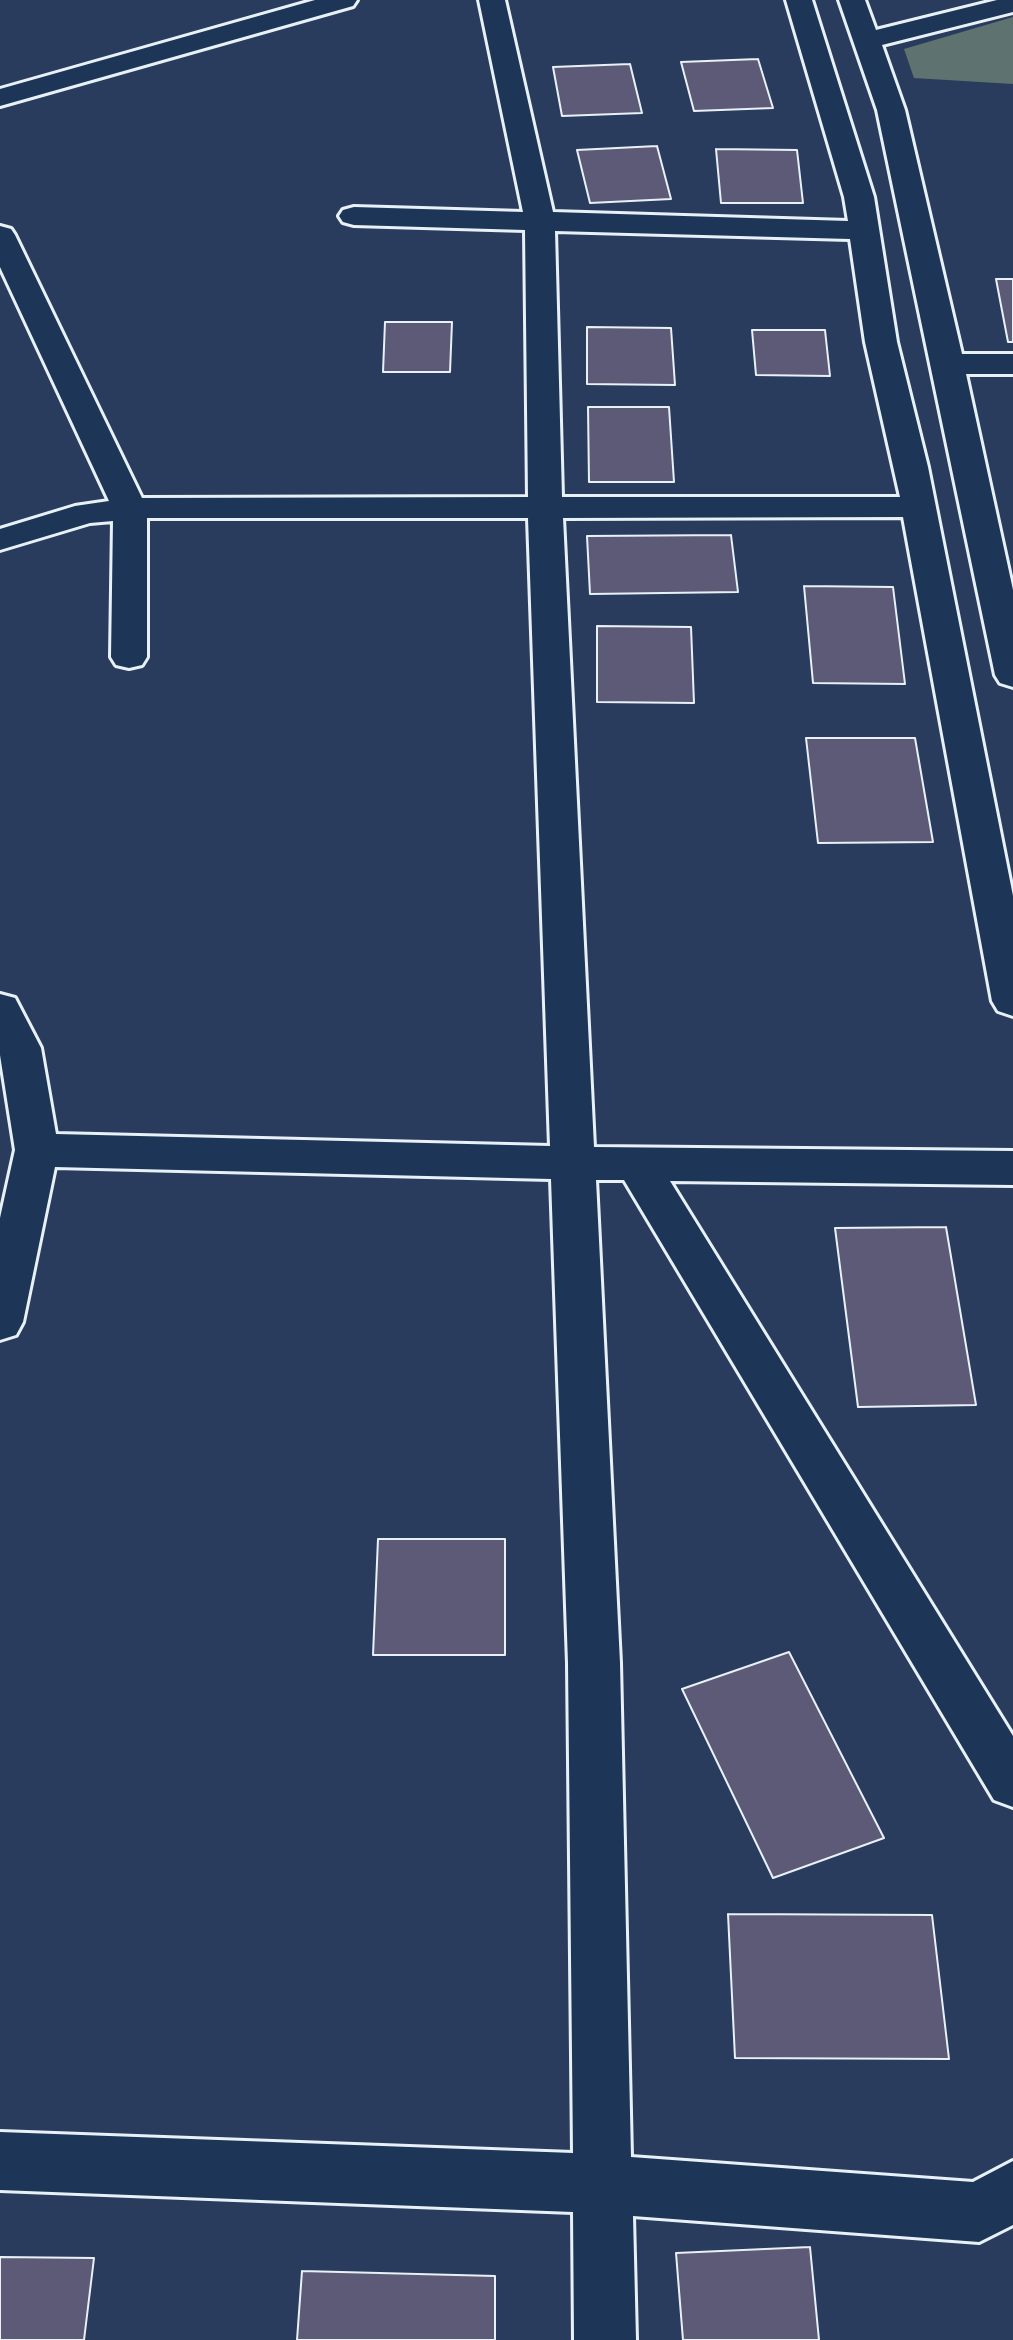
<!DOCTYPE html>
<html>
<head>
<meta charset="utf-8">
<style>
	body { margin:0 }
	canvas { display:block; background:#2a3c5e }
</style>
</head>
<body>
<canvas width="1013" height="2340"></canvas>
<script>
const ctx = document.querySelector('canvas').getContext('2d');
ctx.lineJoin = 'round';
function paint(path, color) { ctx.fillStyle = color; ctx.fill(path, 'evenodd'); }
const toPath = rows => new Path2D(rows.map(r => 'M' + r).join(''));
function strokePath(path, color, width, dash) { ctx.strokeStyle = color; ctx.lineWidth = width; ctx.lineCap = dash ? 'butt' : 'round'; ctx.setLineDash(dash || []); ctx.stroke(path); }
paint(toPath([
	[1013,17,1013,84,914,78,904,49]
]), '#5e736f');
const building = toPath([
	[758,59,773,108,694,111,681,62,758,59],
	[630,64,642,113,562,116,553,67,630,64],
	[657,146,671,199,590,203,577,150,657,146],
	[716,149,797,150,803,203,721,203,716,149],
	[996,279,1013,279,1013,342,1008,342,996,279],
	[385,322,452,322,450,372,383,372,385,322],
	[587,327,671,328,675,385,587,384,587,327],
	[752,330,825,330,830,376,756,375,752,330],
	[588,407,669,407,674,482,589,482,588,407],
	[731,535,738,592,590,594,587,536,731,535],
	[804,586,893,587,905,684,813,683,804,586],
	[597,626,691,627,694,703,597,702,597,626],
	[806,738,915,738,933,842,818,843,806,738],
	[946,1227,976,1405,858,1407,835,1228,946,1227],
	[378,1539,505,1539,505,1655,373,1655,378,1539],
	[789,1652,884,1838,773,1878,682,1689,789,1652],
	[728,1914,932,1915,949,2059,735,2058,728,1914],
	[810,2247,819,2340,683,2340,676,2253,810,2247],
	[0,2257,94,2258,84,2340,0,2340,0,2257],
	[302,2271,495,2276,495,2340,297,2340,302,2271]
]);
paint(building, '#5d5a78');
strokePath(building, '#e8f1f8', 2);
const minor = toPath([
	[315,0,357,0,353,6,0,106,0,89,315,0],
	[479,0,505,0,553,212,848,221,844,197,786,0,812,0,874,197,897,342,928,467,1013,896,1013,1016,998,1011,992,1001,903,517,563,518,594,1147,1013,1151,1013,1185,670,1181,1013,1736,1013,1807,994,1800,624,1180,596,1180,620,1663,631,2157,973,2182,1013,2161,1013,2225,979,2242,633,2216,636,2340,574,2340,573,2212,0,2190,0,2132,573,2153,568,1663,551,1179,55,1167,23,1322,16,1335,0,1340,0,1218,15,1150,0,1055,0,994,15,998,41,1048,56,1134,550,1146,528,518,147,518,147,657,142,665,129,668,116,665,111,657,113,521,90,523,0,550,0,529,75,506,109,501,0,267,0,226,11,229,15,235,142,498,528,497,525,230,354,225,343,222,339,216,343,210,354,207,523,212,479,0],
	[555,231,850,239,865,342,900,497,562,497,555,231],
	[839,0,865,0,876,30,997,0,1013,0,1013,12,882,45,905,110,962,354,1013,354,1013,374,966,374,1013,590,1013,687,1000,683,995,675,877,110,839,0]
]);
strokePath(minor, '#e8f1f8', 6);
paint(minor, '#1d3557');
</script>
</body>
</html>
